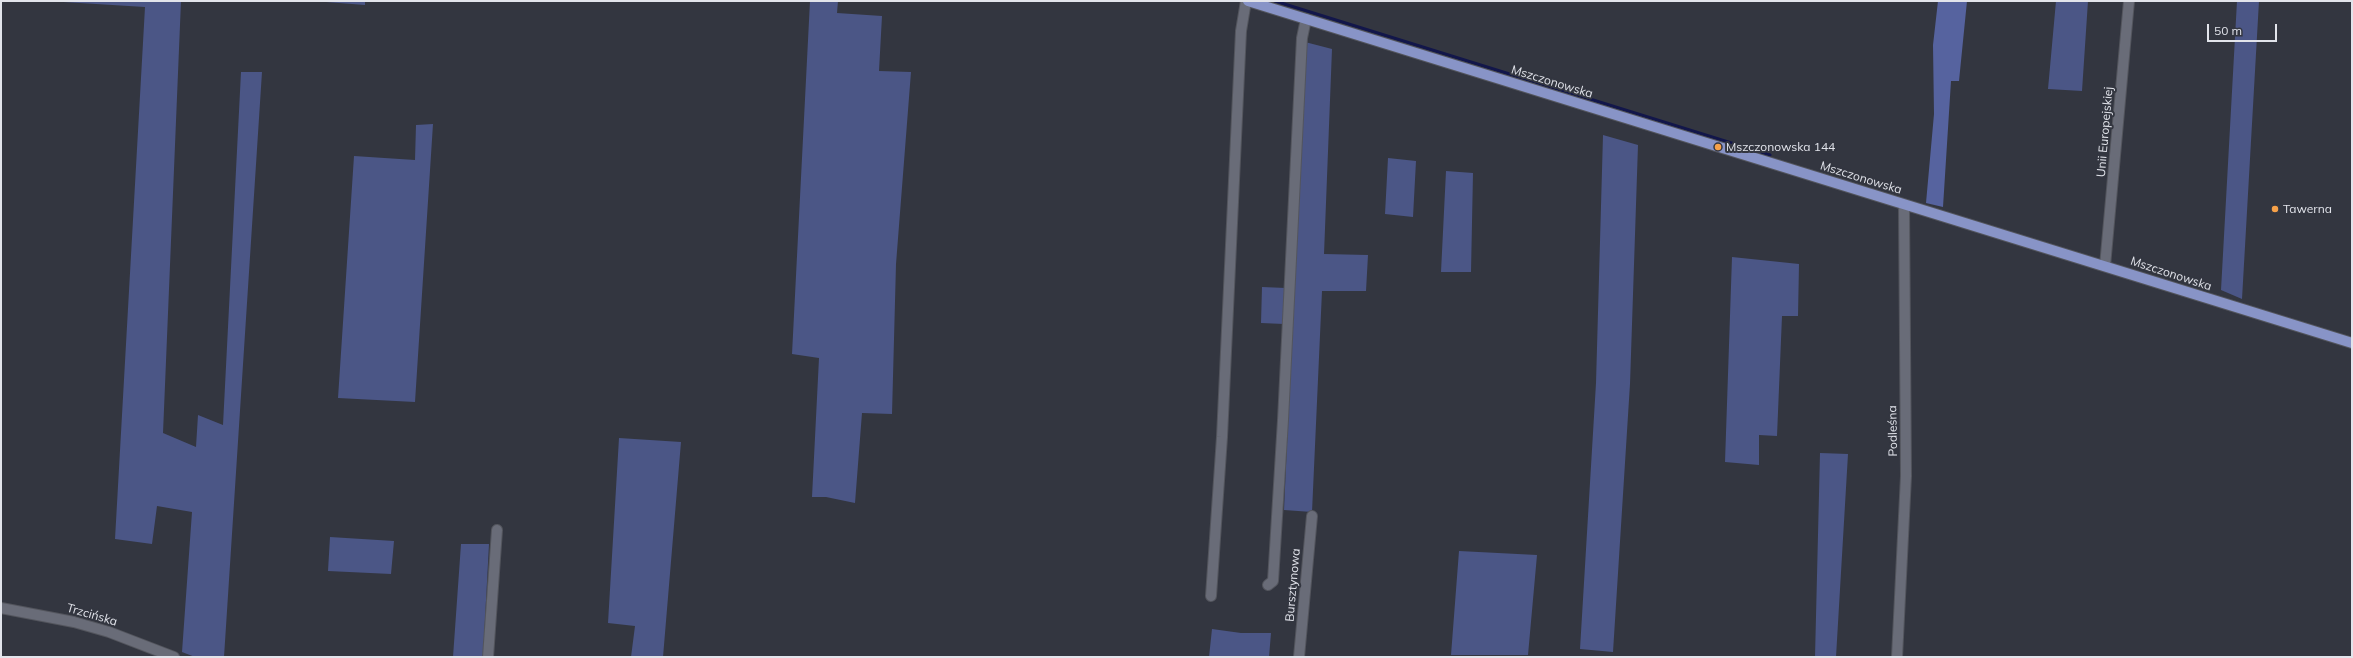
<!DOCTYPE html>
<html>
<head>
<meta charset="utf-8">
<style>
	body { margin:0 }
	#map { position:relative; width:2353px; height:658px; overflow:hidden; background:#333640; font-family:Mulish,sans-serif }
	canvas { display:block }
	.frame { position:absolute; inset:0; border:2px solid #e2e4eb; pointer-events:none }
	.scale { position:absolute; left:2207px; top:24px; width:70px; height:18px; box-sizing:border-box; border:2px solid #e2e4eb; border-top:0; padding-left:5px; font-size:12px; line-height:14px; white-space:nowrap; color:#e2e4eb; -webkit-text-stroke:3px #333640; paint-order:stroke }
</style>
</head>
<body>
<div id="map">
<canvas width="2353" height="658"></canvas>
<div class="frame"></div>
<div class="scale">50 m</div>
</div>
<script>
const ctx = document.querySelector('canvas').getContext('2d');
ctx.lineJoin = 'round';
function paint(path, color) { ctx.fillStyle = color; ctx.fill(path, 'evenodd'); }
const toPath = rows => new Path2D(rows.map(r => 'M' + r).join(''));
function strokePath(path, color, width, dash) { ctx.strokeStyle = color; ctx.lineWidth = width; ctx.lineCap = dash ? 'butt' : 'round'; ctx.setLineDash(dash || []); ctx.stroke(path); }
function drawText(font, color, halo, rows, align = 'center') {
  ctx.font = font + ' Mulish,sans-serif'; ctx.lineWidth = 4; ctx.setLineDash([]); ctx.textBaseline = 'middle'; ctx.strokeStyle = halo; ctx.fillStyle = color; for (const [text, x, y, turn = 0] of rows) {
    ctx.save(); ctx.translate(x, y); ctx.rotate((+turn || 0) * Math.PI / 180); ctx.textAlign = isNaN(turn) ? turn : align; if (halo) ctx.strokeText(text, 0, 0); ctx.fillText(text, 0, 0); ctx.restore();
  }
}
paint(toPath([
	[47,1,181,1,163,433,196,447,198,415,223,425,241,72,262,72,224,657,195,657,182,652,192,512,157,506,152,544,115,539,145,7],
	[313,1,365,1,365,5],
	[810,1,838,1,837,13,882,16,879,71,911,72,896,264,892,414,862,413,855,503,826,497,812,497,819,358,792,354],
	[2056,1,2088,1,2082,91,2048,89],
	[2237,1,2259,1,2242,299,2221,290],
	[1305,42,1332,49,1324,254,1368,255,1366,291,1322,291,1312,512,1284,510],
	[433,124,415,402,338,398,354,156,415,160,416,125],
	[1603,135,1638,145,1630,384,1613,652,1580,649,1596,383],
	[1388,158,1416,161,1413,217,1385,214],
	[1446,171,1473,173,1471,272,1441,272],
	[1732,257,1799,264,1798,316,1782,316,1777,436,1759,435,1759,465,1725,462],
	[1262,287,1286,288,1284,324,1261,323],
	[619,438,681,442,663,657,631,657,635,626,608,623],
	[1820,453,1848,454,1836,657,1815,657],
	[330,537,394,541,391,574,328,571],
	[461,544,489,544,483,657,453,657],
	[1459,551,1537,555,1528,655,1451,655],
	[1212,629,1241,633,1271,633,1269,657,1209,657]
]), '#4b5686');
paint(toPath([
	[1938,1,1967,1,1959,81,1951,81,1943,207,1926,203,1934,114,1933,45]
]), '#56639f');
strokePath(toPath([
	[1275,1,1770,155]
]), '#12164a', 3);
const street = toPath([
	[1268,585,1273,581,1283,420,1302,38,1306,19],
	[1211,596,1222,437,1241,31,1246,1],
	[1,608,74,622,109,632,174,657],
	[488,657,497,530],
	[1299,657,1312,516],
	[1897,657,1906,476,1904,205]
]);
const secondary = toPath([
	[2105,266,2129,1]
]);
const primary = toPath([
	[1248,1,2352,343]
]);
strokePath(street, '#53555d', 12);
strokePath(secondary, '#53555d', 12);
strokePath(primary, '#53555d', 12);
strokePath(street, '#696c78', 10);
strokePath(secondary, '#696c78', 10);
strokePath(primary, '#8894c7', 10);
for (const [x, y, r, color] of [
	[1718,147,4,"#f7a149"],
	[2275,209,4,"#f7a149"]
]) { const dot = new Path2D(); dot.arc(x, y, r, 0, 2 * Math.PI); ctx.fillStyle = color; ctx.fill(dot); strokePath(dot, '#333640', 1.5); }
drawText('12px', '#e2e4eb', '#333640', [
	["Mszczonowska",1552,82,17],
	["Unii Europejskiej",2105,132,-85],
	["Mszczonowska",1861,178,17],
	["Mszczonowska",2171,274,18],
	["Podleśna",1893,431,-91],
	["Bursztynowa",1293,585,-85],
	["Trzcińska",92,615,16]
]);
drawText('12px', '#e2e4eb', '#333640', [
	["Mszczonowska 144",1726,147],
	["Tawerna",2283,209]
], 'left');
</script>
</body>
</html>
